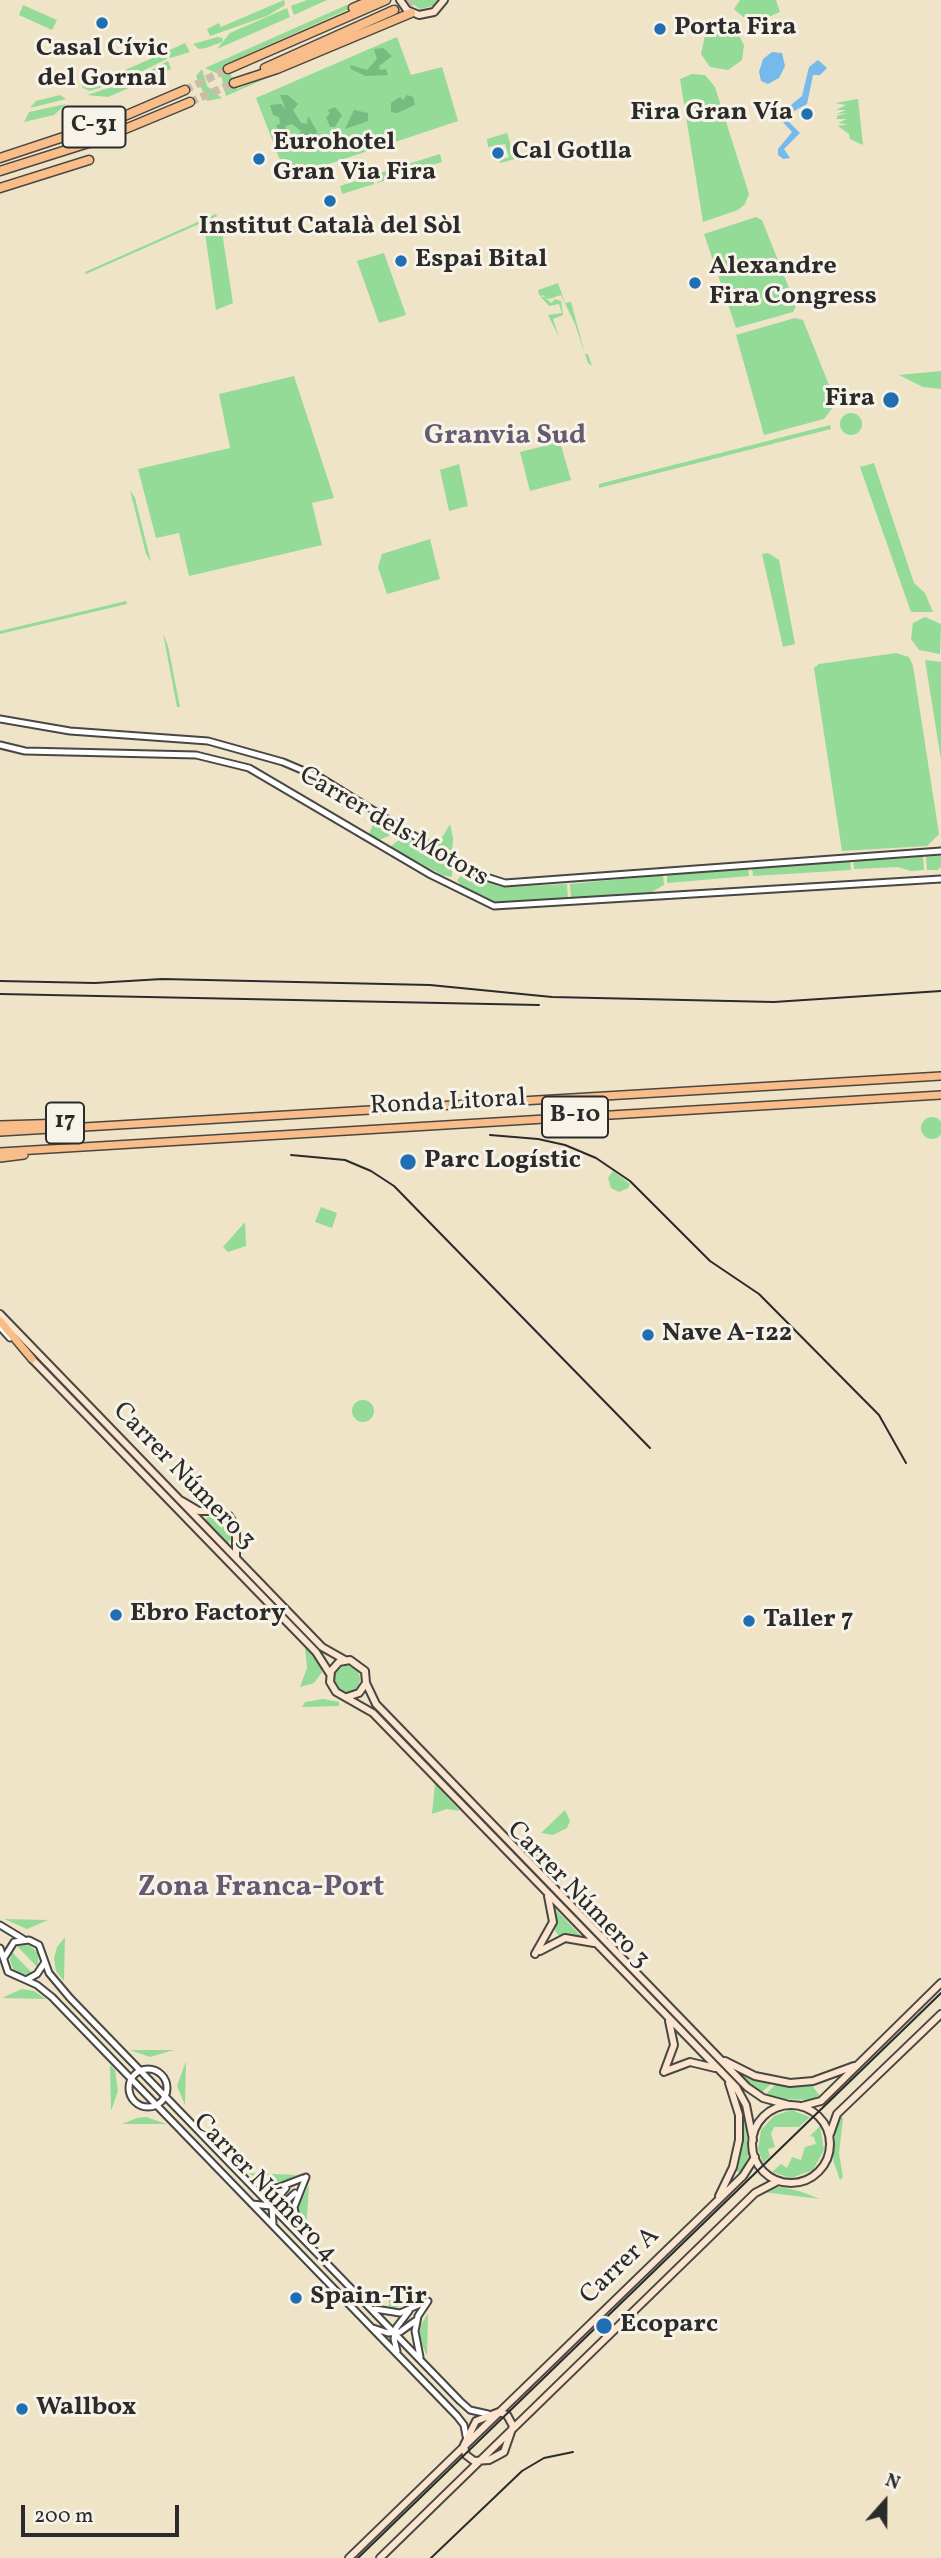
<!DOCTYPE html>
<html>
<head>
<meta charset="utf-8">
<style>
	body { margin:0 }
	#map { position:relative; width:941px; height:2558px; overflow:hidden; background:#efe4c8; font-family:Vollkorn,serif }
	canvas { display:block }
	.north { position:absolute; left:850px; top:2467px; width:70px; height:70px; -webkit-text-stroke:5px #f7f3e8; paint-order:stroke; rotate:21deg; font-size:19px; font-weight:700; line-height:28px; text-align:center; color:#2b2b2b }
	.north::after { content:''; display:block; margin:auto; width:24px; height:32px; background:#2b2b2b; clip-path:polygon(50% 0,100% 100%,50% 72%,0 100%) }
	.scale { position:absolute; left:21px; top:2505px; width:158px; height:32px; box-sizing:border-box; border:4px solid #2b2b2b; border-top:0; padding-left:9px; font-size:21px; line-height:24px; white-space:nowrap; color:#2b2b2b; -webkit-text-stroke:5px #f7f3e8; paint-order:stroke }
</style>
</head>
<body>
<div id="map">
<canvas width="941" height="2558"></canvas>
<div class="north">N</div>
<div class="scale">200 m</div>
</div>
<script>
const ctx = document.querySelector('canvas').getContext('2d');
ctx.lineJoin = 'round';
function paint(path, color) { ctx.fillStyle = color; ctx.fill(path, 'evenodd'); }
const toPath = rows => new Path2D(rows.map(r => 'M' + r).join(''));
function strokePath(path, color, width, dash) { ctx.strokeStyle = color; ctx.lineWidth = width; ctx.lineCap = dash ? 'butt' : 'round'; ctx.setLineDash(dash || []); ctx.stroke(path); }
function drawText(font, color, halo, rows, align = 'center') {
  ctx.font = font + ' Vollkorn,serif'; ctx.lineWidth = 6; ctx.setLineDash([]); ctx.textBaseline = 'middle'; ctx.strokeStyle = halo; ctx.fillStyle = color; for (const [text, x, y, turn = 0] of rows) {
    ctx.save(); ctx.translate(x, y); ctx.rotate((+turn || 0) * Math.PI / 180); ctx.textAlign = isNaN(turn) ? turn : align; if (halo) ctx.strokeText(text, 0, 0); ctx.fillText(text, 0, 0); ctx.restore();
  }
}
paint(toPath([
	[284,0,285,5,267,16,210,36,207,29,219,23,221,27],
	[307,0,327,0,294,15,291,6],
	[358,0,369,0,226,64,237,89,285,70,226,96,221,75,205,68],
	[407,0,437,0,433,6,420,9],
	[740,0,776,0,780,12,757,22,749,22,734,9],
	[23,5,57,20,52,30,19,15],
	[287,8,290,17,217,49,230,33],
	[718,27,737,32,744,45,742,60,728,70,710,67,701,54,705,35],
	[218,37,223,38,222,42,206,48,199,49,193,44],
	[397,37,411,75,442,67,458,121,287,178,256,98],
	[185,43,190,52,170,58,168,51],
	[164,53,167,59,128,78,125,70],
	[168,61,171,69,132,87,130,81],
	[202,69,207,86,222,98,207,101,196,76],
	[122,71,126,79,90,91,83,88,81,83,89,85],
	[692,74,705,75,715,87,749,194,745,204,738,210,703,222,680,79],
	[127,82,129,88,108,97,87,95],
	[60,95,66,99,30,108,36,101],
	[858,99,863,145,850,139,849,134,838,126,848,124,838,123,847,119,837,119,837,116,847,113,836,114,846,110,836,110,846,105,835,103],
	[66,104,54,115,24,122,29,112],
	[507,133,515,159,500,163,499,160,509,157,505,144,488,147,487,139],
	[440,154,442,162,410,172,408,164],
	[406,165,408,173,377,183,374,175],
	[372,176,374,184,342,194,340,186],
	[216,214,217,216,86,274,85,272],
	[756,217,762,220,796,306,793,312,736,328,704,234],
	[221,226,233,303,216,310,205,233],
	[384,253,406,315,379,323,357,261],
	[558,283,565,303,571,302,585,354,588,354,592,366,588,363,575,324,561,295,549,299,539,295,538,290],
	[543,295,551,303,555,299,561,301,563,315,553,319,559,337,548,315,562,313,559,304,549,306,541,297],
	[795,318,803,320,835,400,833,407,824,419,764,435,736,335],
	[941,371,941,389,923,387,899,375],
	[294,376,334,498,312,503,322,545,189,576,179,533,156,538,138,469,230,448,219,394],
	'840 424a11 11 0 1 1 22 0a11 11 0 1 1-22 0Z',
	[830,425,831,429,599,488,599,484],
	[560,442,571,480,530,491,520,452],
	[874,463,914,583,925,593,933,612,911,612,860,467],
	[459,464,468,506,449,511,440,470],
	[130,490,135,498,151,562,146,554],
	[430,539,440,579,387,594,378,567,382,554],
	[768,553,779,560,795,644,783,647,762,554],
	[126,601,127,604,0,634,0,631],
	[925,617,941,624,940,654,919,650,911,639,913,623],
	[163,633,168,646,180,707,177,707],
	[896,653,909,657,913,666,939,834,927,846,842,851,814,668,819,664],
	[925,660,941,662,941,760],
	[374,822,390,824,404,833,393,834,379,840,369,834],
	[450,824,453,838,452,855,431,843,443,836],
	[400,839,411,840,452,862,452,877,442,875,390,847],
	[941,854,941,871,940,866,938,870,927,870,926,856],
	[923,856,924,870,911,871,898,867,854,869,853,860],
	[850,860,851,870,753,876,752,867],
	[748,867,749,876,667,883,667,875],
	[466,871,504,887,567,884,568,899,492,902,461,885,457,880],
	[663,875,664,885,650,893,571,898,570,884],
	'921 1128a11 11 0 1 1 22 0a11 11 0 1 1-22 0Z',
	[613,1171,630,1184,628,1188,619,1192,611,1188,608,1178],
	[321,1207,337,1213,332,1228,315,1222],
	[245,1222,246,1246,228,1252,223,1247],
	'352 1411a11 11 0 1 1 22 0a11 11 0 1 1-22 0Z',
	[215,1515,223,1518,230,1526,232,1537,228,1543,204,1519],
	[305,1647,317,1659,322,1672,314,1683,300,1687,307,1668],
	'334 1679a13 13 0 1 1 26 0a13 13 0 1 1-26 0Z',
	[323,1699,339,1702,339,1706,302,1707,305,1702],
	[435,1784,460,1811,447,1809,432,1814],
	[565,1810,570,1821,567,1828,553,1835,541,1833],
	[524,1845,535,1846,543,1851,547,1858,546,1869,522,1848],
	[556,1910,581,1936,559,1936,555,1931],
	[4,1919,48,1920,27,1929],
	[65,1937,64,1981,56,1971,54,1959,57,1947],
	[29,1945,38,1953,38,1968,17,1946],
	[12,1952,32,1973,23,1975,14,1971,10,1960],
	[22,1989,34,1991,46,1999,2,1998],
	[130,2050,174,2050,150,2057],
	[186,2061,185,2105,177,2086],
	[110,2065,115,2070,118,2091,111,2111],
	[732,2068,733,2067,772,2083,761,2093],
	[810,2083,820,2096,812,2100,780,2099,765,2095,776,2084],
	[791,2110,810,2117,799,2127,774,2127,771,2134,775,2147,768,2149,770,2156,763,2163,758,2149,761,2130,774,2116],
	[745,2114,748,2157,740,2174,734,2168,741,2117],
	[840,2116,843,2118,839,2153,843,2177,840,2180,833,2160,835,2130],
	[146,2117,167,2124,122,2124,137,2118],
	[820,2126,824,2150,813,2170,791,2178,772,2172,781,2164,787,2168,792,2157,801,2160,805,2147,816,2144,814,2137,810,2136],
	[249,2173,296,2175,288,2180,272,2183,258,2180],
	[309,2185,306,2231,300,2222,298,2207],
	[780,2187,799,2191,820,2199,763,2192],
	[372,2300,379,2300,380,2305,389,2306,389,2300,416,2300,395,2308,386,2307,378,2305],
	[428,2313,427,2356,419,2338,421,2325]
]), '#93db96');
paint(toPath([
	[383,48,392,56,379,66,380,70,386,69,388,75,365,76,351,69,350,65,367,70,377,59,374,49],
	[280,95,288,95,298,104,293,110,301,123,307,124,308,116,317,131,319,146,315,145,316,140,309,137,305,142,313,147,312,150,298,146,303,142,299,135,301,131,292,124,285,126,287,133,281,134,276,125,280,124,279,117,273,115,270,105,281,104,286,110],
	[407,95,413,97,415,105,397,113,391,112,391,103,400,97,403,100],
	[335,107,342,115,335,127,330,127,326,117,330,114,328,110],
	[354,110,368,113,368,121,345,129]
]), '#76bb7f');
paint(toPath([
	[772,52,782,53,785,66,779,78,768,84,761,81,759,72,763,59],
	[818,60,827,68,820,75,813,75,807,104,787,115,787,120,800,133,784,149,790,158,783,159,778,155,778,149,792,132,781,120,781,113,802,96,809,67]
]), '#76b9ec');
strokePath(toPath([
	[394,10,416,0],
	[185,90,228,69],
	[190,102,234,83]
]), '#c8bfa9', 8, [8, 4]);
const tertiary = toPath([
	[0,719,70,731,208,741,283,762,323,779,437,850,483,876,505,883,941,851],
	[0,745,25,751,196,755,249,768,431,875,494,906,941,879],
	[0,1327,10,1338],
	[0,1925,23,1939],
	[0,1948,8,1972,37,1985,52,1997,457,2416,464,2425,466,2436],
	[4,1958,14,1942,29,1940,39,1945,49,1973,70,1998,460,2401,470,2410,488,2414],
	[26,1980,37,1974,45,1962],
	'129 2088a19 19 0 1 1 38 0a19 19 0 1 1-38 0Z',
	[250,2182,277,2188,303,2178],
	[252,2204,280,2207,295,2193],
	[273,2225,272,2204,286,2188],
	[299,2233,294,2207,306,2177],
	[375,2309,400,2313,425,2302],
	[373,2328,388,2333,400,2332,415,2321],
	[397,2351,394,2339,396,2328,409,2311],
	[420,2357,415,2331,418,2316,428,2301]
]);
const secondary = toPath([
	[400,0,407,10,419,15,434,12,444,0],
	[0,1314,322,1647,345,1660],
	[32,1359,316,1652,330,1674],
	[182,1501,199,1511,216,1511,229,1516,236,1527,236,1557],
	[366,1683,376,1704,747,2087,763,2098,789,2105],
	[347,1697,359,1693,366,1683,365,1671,350,1660,339,1662,331,1671,330,1682,336,1692,373,1713,736,2087,746,2105,753,2140],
	[540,1951,565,1938,594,1943],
	[535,1954,553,1922,548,1896],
	[725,2061,755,2076,790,2083,813,2081,854,2066],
	[666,2071,690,2062,715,2068],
	[664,2072,674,2045,669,2021],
	'752 2144a39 39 0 1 1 78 0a39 39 0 1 1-78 0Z',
	[802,2106,821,2101,941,1983],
	[830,2134,837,2114,941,2014],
	[719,2196,733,2167,739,2140,739,2115,729,2083],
	[464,2445,476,2421,499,2412],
	[464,2446,466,2455,474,2461,489,2460,504,2452,513,2426,507,2415,499,2412],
	[349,2558,743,2176,755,2157],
	[380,2558,755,2193,778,2181]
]);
const trunk = toPath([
	[0,1125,66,1123],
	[0,1132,941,1076],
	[0,1152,941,1095],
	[0,1158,24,1155],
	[0,1321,32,1359]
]);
const motorway = toPath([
	[353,8,372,0],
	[265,68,394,10],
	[228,69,386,0],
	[234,83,277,69,411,13],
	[0,158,115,120,185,90],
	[0,171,101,139,190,102],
	[0,188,89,160]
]);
strokePath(tertiary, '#484743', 9);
strokePath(secondary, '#484743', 10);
strokePath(trunk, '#484743', 10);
strokePath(motorway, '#484743', 11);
strokePath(tertiary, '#fff', 5);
strokePath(secondary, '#fce5cf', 6);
strokePath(trunk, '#f8bd88', 7);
strokePath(motorway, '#f8bd88', 8);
strokePath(toPath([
	[0,981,95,983,162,979,430,985,552,997,774,1002,941,991],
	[0,994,539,1005],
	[490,1135,538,1139,565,1145,596,1158,630,1181,710,1261,759,1294,879,1415,906,1463],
	[291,1155,345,1160,371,1171,394,1186,650,1448],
	[358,2558,941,1993],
	[431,2558,522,2471,544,2458,573,2452]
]), '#2b2b2b', 2);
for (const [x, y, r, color] of [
	[102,23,7,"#1f6fb2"],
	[660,29,7,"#1f6fb2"],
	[807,114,7,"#1f6fb2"],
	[498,153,7,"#1f6fb2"],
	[259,159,7,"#1f6fb2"],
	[330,201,7,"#1f6fb2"],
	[401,261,7,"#1f6fb2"],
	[695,283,7,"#1f6fb2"],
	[891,400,9,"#1f6fb2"],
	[408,1162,9,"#1f6fb2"],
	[648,1335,7,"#1f6fb2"],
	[116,1615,7,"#1f6fb2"],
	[749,1621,7,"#1f6fb2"],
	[296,2298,7,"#1f6fb2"],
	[604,2326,9,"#1f6fb2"],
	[22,2409,7,"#1f6fb2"]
]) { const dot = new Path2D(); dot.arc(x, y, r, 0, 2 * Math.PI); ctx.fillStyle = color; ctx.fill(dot); strokePath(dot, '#f7f3e8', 2.5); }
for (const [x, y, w] of [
	[94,127,63],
	[575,1117,66],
	[65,1123,38]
]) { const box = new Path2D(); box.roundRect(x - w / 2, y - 20.5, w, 41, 5); ctx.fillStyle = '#f7f3e8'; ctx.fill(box); strokePath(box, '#2b2b2b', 2); }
drawText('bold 24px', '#2b2b2b', null, [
	["C-31",94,127],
	["B-10",575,1117],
	["17",65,1123]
]);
drawText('bold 26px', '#2b2b2b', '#f7f3e8', [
	["Porta Fira",674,29],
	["Casal Cívic",102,50,"center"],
	["del Gornal",102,80,"center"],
	["Fira Gran Vía",793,114,"right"],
	["Eurohotel",273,144],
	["Gran Via Fira",273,174],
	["Cal Gotlla",512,153],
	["Institut Català del Sòl",330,228,"center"],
	["Espai Bital",415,261],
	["Alexandre",709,268],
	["Fira Congress",709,298],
	["Fira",875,400,"right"],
	["Parc Logístic",424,1162],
	["Nave A-122",662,1335],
	["Ebro Factory",130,1615],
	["Taller 7",763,1621],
	["Spain-Tir",310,2298],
	["Ecoparc",620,2326],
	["Wallbox",36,2409]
], 'left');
drawText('26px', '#2b2b2b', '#f7f3e8', [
	["Carrer dels Motors",393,828,30],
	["Ronda Litoral",448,1104,-3],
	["Carrer Número 3",183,1477,46],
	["Carrer Número 3",577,1896,46],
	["Carrer Número 4",264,2189,46],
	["Carrer A",621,2267,-44]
]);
drawText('bold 28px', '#645b72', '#f7f3e8', [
	["Granvia Sud",505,438]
]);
drawText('bold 30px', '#645b72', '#f7f3e8', [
	["Zona Franca-Port",261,1889]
]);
</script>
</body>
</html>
